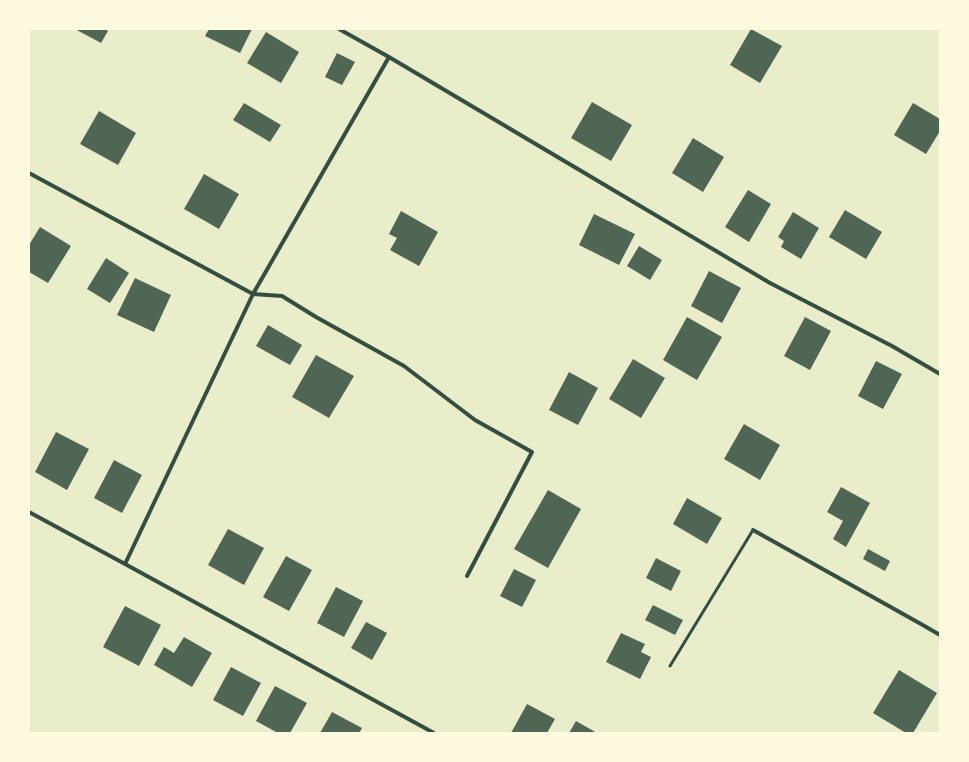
<!DOCTYPE html>
<style>
body{margin:0}
#map{position:relative;width:969px;height:762px;overflow:hidden;background:#e9edc9;font-family:"Noto Sans",sans-serif}
canvas{display:block}
.frame{position:absolute;inset:0;border:30px solid #fefae0;pointer-events:none}
</style>
<div id="map">
<canvas width="969" height="762"></canvas>
<div class="frame"></div>
</div>
<script>
const context = document.querySelector('canvas').getContext('2d');
context.lineJoin = 'round';
function fill(path, color) {
  context.fillStyle = color;
  context.fill(path, 'evenodd');
}
function shape(rows) {
  const path = new Path2D();
  for (const r of rows) {
    path.moveTo(r[0], r[1]);
    for (let i = 2; i < r.length; i += 2) path.lineTo(r[i], r[i + 1]);
  }
  return path;
}
function stroke(path, color, width, dash) {
  context.strokeStyle = color;
  context.lineWidth = width;
  context.lineCap = dash ? 'butt' : 'round';
  context.setLineDash(dash || []);
  context.stroke(path);
}
const building = shape([
 [75,29,105,29,108,31,101,43],
 [209,29,252,29,240,53,205,36],
 [751,29,782,46,760,83,730,65],
 [266,32,299,52,281,83,247,63],
 [337,53,355,62,342,85,325,77],
 [592,102,632,125,611,161,571,138],
 [244,103,281,125,270,142,233,120],
 [913,103,940,119,940,131,926,154,894,135],
 [99,111,136,133,118,165,80,144],
 [693,138,724,157,703,192,672,173],
 [204,174,239,194,219,229,184,209],
 [748,190,771,204,749,242,725,227],
 [845,210,882,232,866,259,829,237],
 [401,211,438,232,419,266,390,250,397,238,389,234],
 [793,212,819,228,801,259,781,247,784,241,778,237],
 [594,214,635,234,619,265,579,245],
 [40,227,71,246,48,283,29,272,29,245],
 [639,246,662,260,650,280,627,266],
 [106,258,129,273,110,303,87,289],
 [709,271,741,288,722,323,691,306],
 [135,278,171,295,154,332,117,315],
 [687,317,722,337,697,380,663,360],
 [805,317,831,331,810,370,784,356],
 [268,325,302,345,290,365,256,346],
 [316,355,354,376,329,418,292,397],
 [633,359,665,378,641,418,609,399],
 [876,361,902,374,883,409,858,396],
 [569,372,598,388,578,425,549,410],
 [744,424,780,445,760,480,724,459],
 [56,432,89,449,67,490,35,472],
 [114,460,142,475,122,513,94,498],
 [841,487,870,503,846,547,833,539,843,521,827,512],
 [548,490,581,509,548,568,514,549],
 [687,498,722,518,707,544,673,524],
 [228,529,264,548,244,585,208,565],
 [868,549,890,561,885,571,863,559],
 [286,556,312,570,289,611,263,597],
 [656,558,681,571,671,591,646,578],
 [514,569,536,580,522,607,500,596],
 [336,587,363,601,344,637,317,623],
 [653,605,683,620,675,635,645,620],
 [125,606,161,625,139,666,103,647],
 [366,622,387,633,372,660,351,648],
 [621,633,645,644,641,652,651,657,640,679,606,662],
 [184,637,212,653,192,687,154,665,164,647,174,653],
 [231,667,261,683,243,716,213,700],
 [899,670,937,693,913,733,906,733,873,713],
 [275,686,307,703,290,733,278,733,256,721],
 [527,704,555,719,547,733,511,733],
 [332,712,362,728,359,733,320,733],
 [576,721,597,733,569,733]
]);
const service = shape([
 [670,666,753,530]
]);
const minor = shape([
 [339,29,389,57,770,283,892,346,940,374],
 [29,173,253,294,282,296,316,317,404,366,475,420,532,452,467,576],
 [29,512,125,564,434,733],
 [753,530,921,624,940,635],
 [125,564,253,294,389,57]
]);
fill(building, '#4f6655');
stroke(service, '#344e41', 3);
stroke(minor, '#344e41', 4);
</script>
